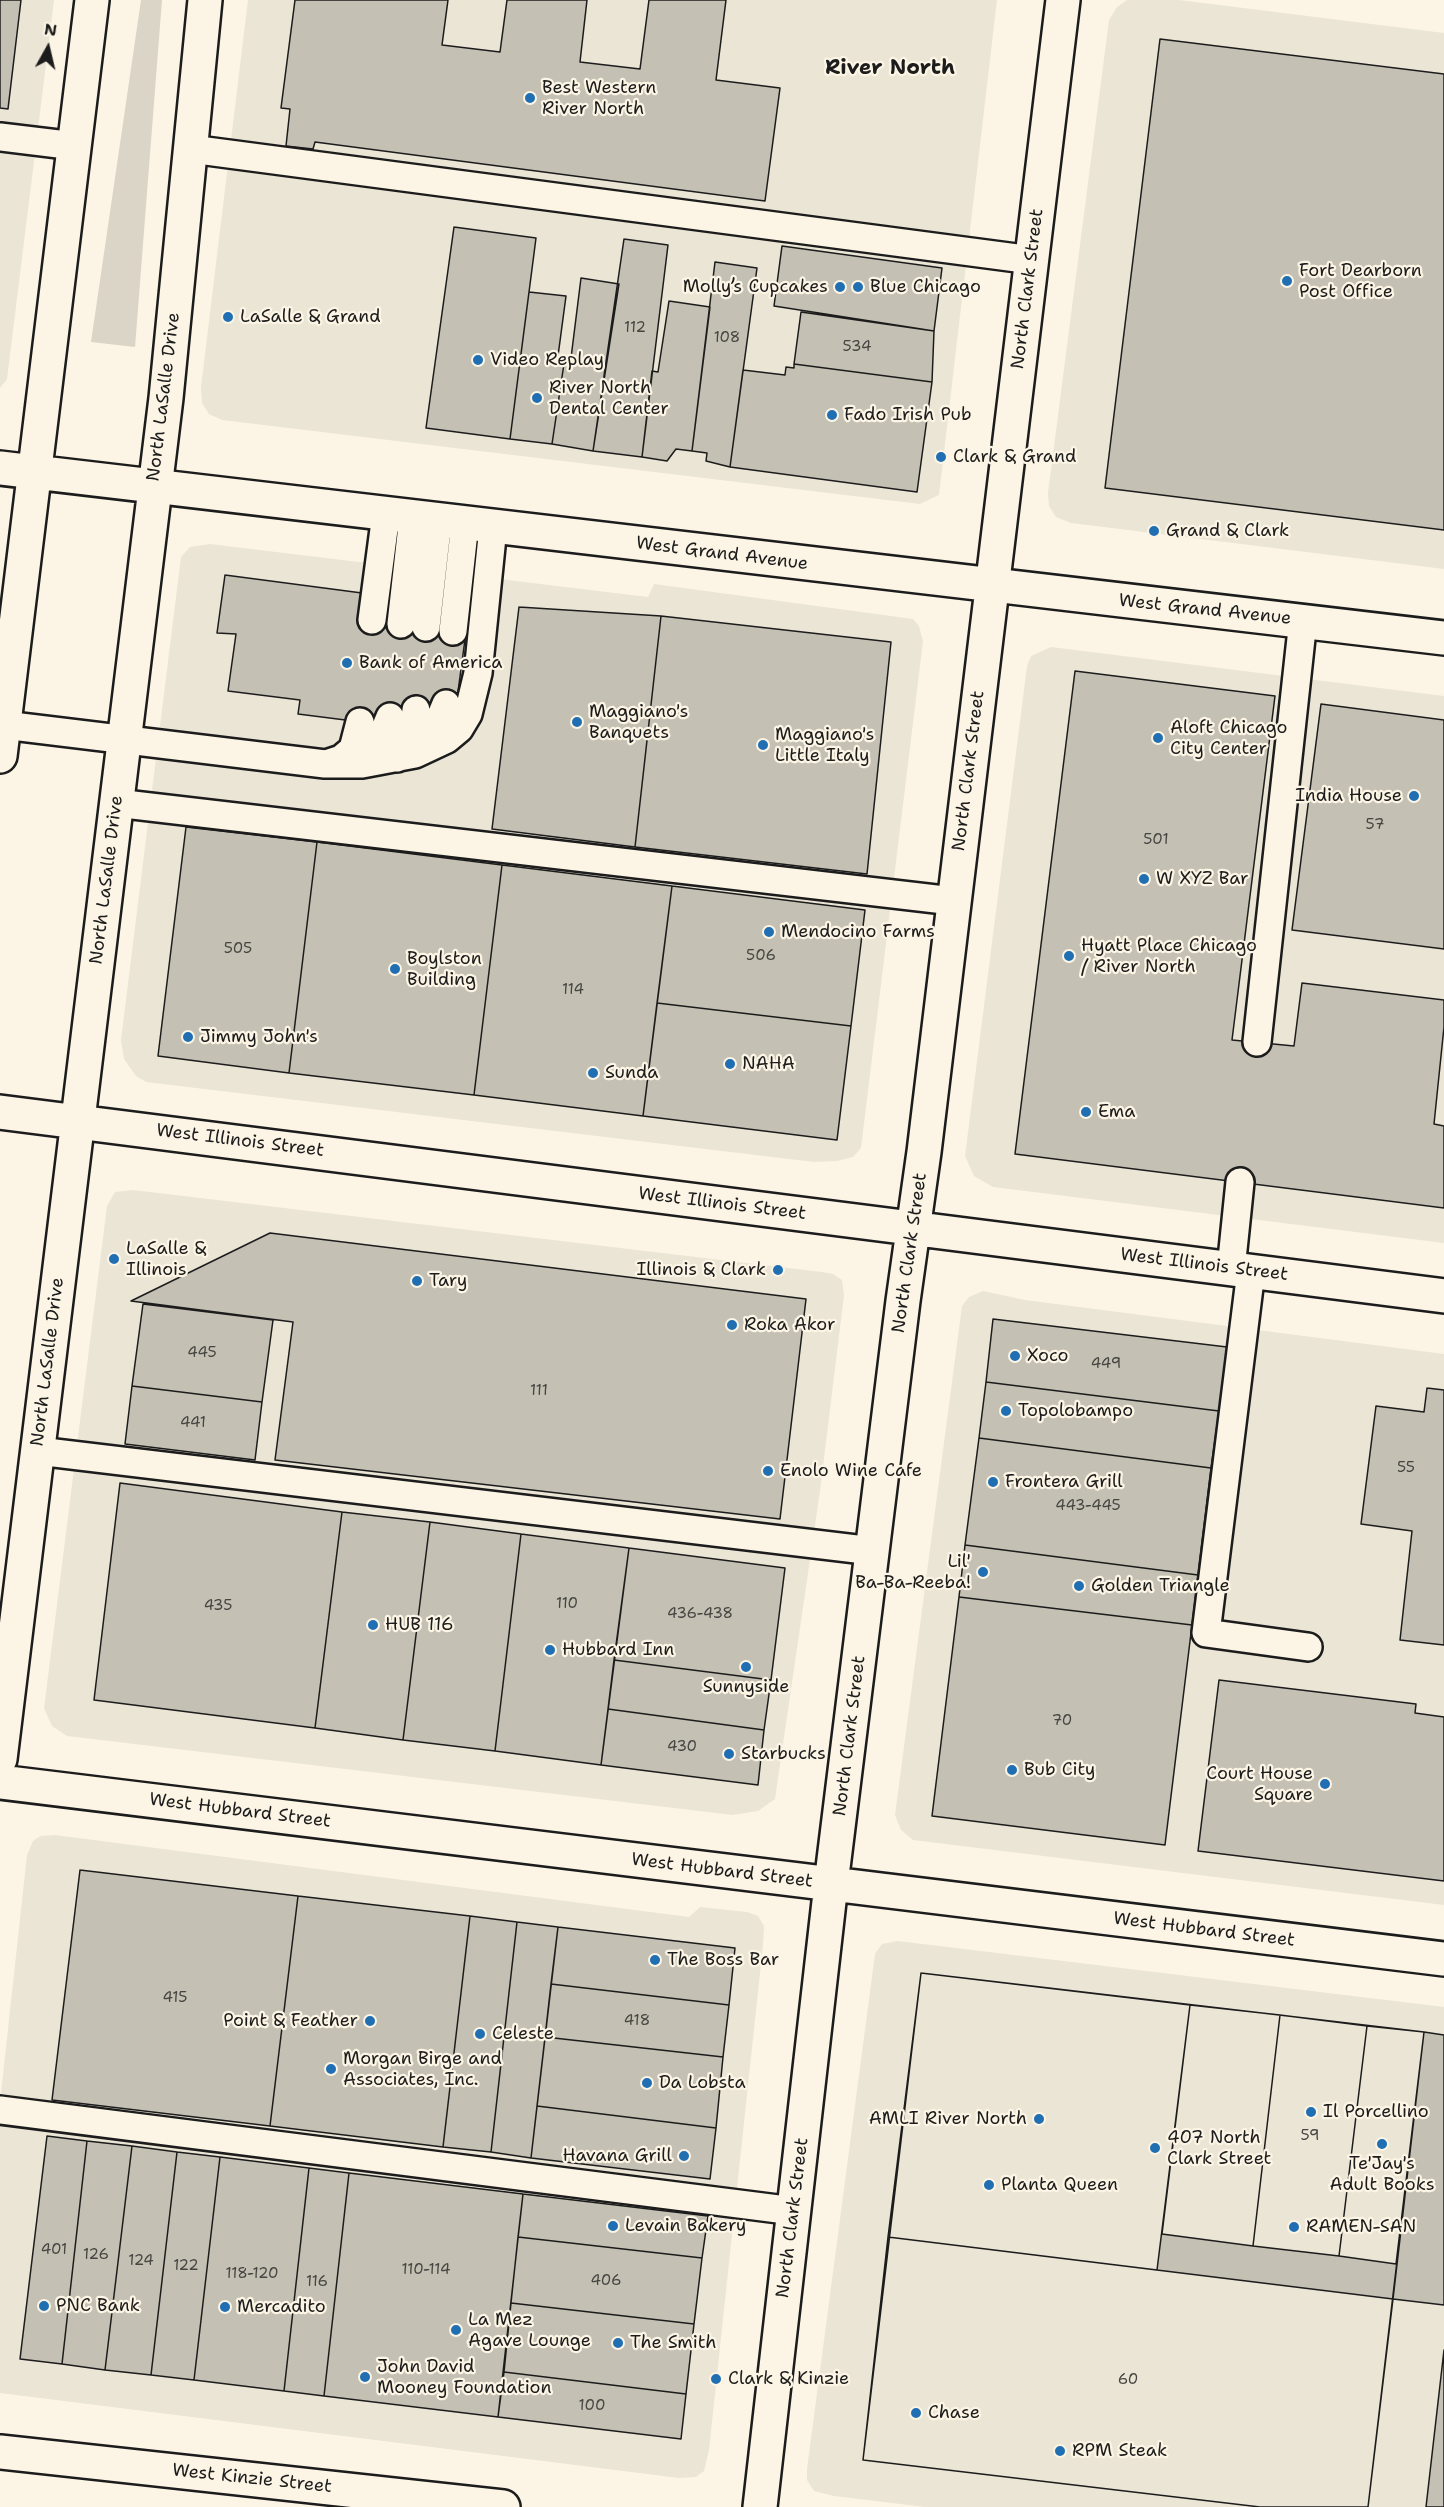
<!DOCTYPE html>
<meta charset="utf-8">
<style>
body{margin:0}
#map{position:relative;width:1444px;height:2507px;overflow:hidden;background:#fcf5e5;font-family:"Shantell Sans",sans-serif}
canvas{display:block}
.north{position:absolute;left:18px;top:18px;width:60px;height:60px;-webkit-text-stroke:4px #fcf5e5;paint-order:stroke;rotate:8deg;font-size:16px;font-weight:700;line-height:24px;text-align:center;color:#1c1c1c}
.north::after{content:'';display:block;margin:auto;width:21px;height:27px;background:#1c1c1c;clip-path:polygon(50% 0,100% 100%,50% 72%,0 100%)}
</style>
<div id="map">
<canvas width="1444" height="2507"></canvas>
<div class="north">N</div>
</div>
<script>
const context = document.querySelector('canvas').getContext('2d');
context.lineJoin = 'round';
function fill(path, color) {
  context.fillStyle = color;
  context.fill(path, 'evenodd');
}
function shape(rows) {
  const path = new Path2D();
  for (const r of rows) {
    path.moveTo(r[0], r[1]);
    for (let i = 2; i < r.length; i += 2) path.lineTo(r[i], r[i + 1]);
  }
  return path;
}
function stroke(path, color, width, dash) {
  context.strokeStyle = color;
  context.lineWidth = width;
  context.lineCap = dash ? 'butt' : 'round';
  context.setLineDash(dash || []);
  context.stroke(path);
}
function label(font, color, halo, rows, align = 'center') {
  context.font = font + ' "Shantell Sans",sans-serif';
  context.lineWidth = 4.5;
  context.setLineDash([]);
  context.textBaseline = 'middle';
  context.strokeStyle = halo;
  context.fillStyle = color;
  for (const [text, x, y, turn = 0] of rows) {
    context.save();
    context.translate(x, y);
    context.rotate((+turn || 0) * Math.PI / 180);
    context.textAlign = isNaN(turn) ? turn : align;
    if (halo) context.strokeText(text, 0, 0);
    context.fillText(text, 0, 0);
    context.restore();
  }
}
const built = shape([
 [0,0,54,0,7,379,0,388],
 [248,0,997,0,939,495,920,504,222,420,209,414,202,403,201,387],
 [1127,0,1179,0,1444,33,1444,569,1071,523,1056,517,1049,506,1048,493,1109,20,1117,7],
 [210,544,648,597,654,584,913,619,919,626,923,641,861,1148,853,1157,837,1161,814,1162,146,1082,136,1076,124,1059,121,1040,181,557,190,547],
 [1051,647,1444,696,1444,1243,993,1187,974,1176,965,1156,1027,666,1031,656],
 [133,1190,822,1272,833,1274,842,1280,844,1295,820,1491,775,1799,758,1811,733,1815,67,1736,52,1726,44,1708,107,1206,115,1192],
 [983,1291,1025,1300,1444,1354,1444,1905,913,1840,901,1830,895,1815,962,1306,969,1297],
 [55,1835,689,1917,700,1907,747,1912,758,1916,764,1926,763,1945,709,2450,704,2471,696,2477,679,2478,0,2393,0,2102,27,1855,33,1841,40,1836],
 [898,1941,1444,2007,1444,2507,925,2507,834,2496,814,2491,807,2480,807,2469,875,1954,882,1944]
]);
const green = shape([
 [141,0,162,0,135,347,91,342]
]);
const building = shape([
 [0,0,21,0,8,109,0,108,0,0],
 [295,0,448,0,442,45,500,52,507,0,587,0,580,62,640,69,649,0,726,0,716,80,780,88,765,201,315,142,313,149,286,146,290,109,281,108,295,0],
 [1160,39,1444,74,1444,530,1105,488,1160,39],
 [454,227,536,238,510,439,426,428,454,227],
 [624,239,668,245,642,457,593,451,624,239],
 [782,246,942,268,934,331,774,306,782,246],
 [715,262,757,268,730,467,706,461,707,453,692,451,715,262],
 [581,278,619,284,593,451,552,444,565,357,571,358,581,278],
 [529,292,566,296,558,356,565,357,552,444,510,439,529,292],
 [669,301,710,307,692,451,676,449,667,461,642,457,652,371,658,372,669,301],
 [801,312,934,331,932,382,794,364,801,312],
 [794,364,932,382,917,492,730,467,743,370,785,375,786,367,794,368,794,364],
 [225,575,362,593,358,619,466,632,457,699,369,723,298,714,300,700,228,691,236,634,217,633,225,575],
 [519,607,661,616,635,847,492,829,519,607],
 [661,616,891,642,867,874,635,847,661,616],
 [1075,671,1275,696,1232,1040,1294,1046,1302,983,1444,1000,1444,1027,1434,1124,1444,1126,1444,1208,1015,1154,1075,671],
 [1321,704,1444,720,1444,949,1292,930,1321,704],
 [186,827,317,842,289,1073,158,1056,186,827],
 [317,842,502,865,474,1095,289,1073,317,842],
 [502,865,672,886,643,1116,474,1095,502,865],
 [672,886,865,910,851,1026,657,1003,672,886],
 [657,1003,851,1026,837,1140,643,1116,657,1003],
 [270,1233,806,1299,780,1519,275,1460,293,1322,131,1301,270,1233],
 [143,1304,273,1320,262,1402,132,1386,143,1304],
 [993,1319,1227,1347,1219,1411,986,1382,993,1319],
 [986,1382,1219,1411,1211,1468,979,1438,986,1382],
 [132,1386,262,1402,255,1460,125,1444,132,1386],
 [1427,1388,1444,1390,1444,1645,1400,1640,1412,1531,1361,1524,1376,1406,1424,1412,1427,1388],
 [979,1438,1211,1468,1198,1575,965,1545,979,1438],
 [120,1483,342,1512,315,1728,94,1700,120,1483],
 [342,1512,430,1522,403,1740,315,1728,342,1512],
 [430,1522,521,1534,495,1751,403,1740,430,1522],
 [521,1534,629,1548,601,1765,495,1751,521,1534],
 [965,1545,1198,1575,1192,1625,959,1597,965,1545],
 [629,1548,785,1568,771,1680,614,1660,629,1548],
 [959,1597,1192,1625,1165,1845,932,1816,959,1597],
 [614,1660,771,1680,764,1730,608,1709,614,1660],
 [1219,1680,1416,1704,1415,1713,1444,1717,1444,1881,1198,1851,1219,1680],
 [608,1709,764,1730,758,1785,601,1765,608,1709],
 [80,1870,298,1896,270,2126,52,2100,80,1870],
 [298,1896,470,1916,443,2147,270,2126,298,1896],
 [470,1916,517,1922,491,2152,443,2147,470,1916],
 [517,1922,558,1927,531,2158,491,2152,517,1922],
 [558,1927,735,1948,729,2005,551,1984,558,1927],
 [921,1973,1190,2005,1157,2270,888,2237,921,1973],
 [921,1973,1424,2032,1368,2507,1260,2507,863,2460,921,1973],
 [551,1984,729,2005,723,2057,545,2037,551,1984],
 [1190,2005,1280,2015,1253,2246,1162,2234,1190,2005],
 [1280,2015,1367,2026,1339,2256,1253,2246,1280,2015],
 [1367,2026,1424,2032,1396,2264,1339,2256,1367,2026],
 [1424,2032,1444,2035,1444,2305,1393,2299,1424,2032],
 [545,2037,723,2057,716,2128,537,2106,545,2037],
 [537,2106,716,2128,710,2179,531,2158,537,2106],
 [47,2136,87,2141,62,2364,20,2359,47,2136],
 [87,2141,132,2146,105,2370,62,2364,87,2141],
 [132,2146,177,2152,151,2375,105,2370,132,2146],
 [177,2152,220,2157,194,2380,151,2375,177,2152],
 [220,2157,309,2168,284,2391,194,2380,220,2157],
 [309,2168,349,2173,324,2396,284,2391,309,2168],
 [349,2173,523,2194,498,2417,324,2396,349,2173],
 [523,2194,708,2216,702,2258,518,2237,523,2194],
 [518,2237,702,2258,694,2324,511,2303,518,2237],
 [888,2237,1393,2299,1368,2507,1260,2507,863,2460,888,2237],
 [511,2303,694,2324,686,2394,504,2372,511,2303],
 [1444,2350,1444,2507,1426,2507,1444,2350],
 [504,2372,686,2394,681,2439,498,2417,504,2372]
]);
const lane = shape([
 [0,137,75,146],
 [191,149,1032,260],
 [372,620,386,514],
 [401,624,413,517],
 [426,627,438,520],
 [453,631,465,523],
 [4,725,325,764,362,764,415,754,447,739,459,729,468,714,478,673,493,527],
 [428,747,446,704],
 [397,758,407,745,414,728,416,710],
 [326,764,341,759,353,749,360,722],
 [362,764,375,753,390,717],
 [116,803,953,901],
 [1257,1042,1303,620],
 [1231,1269,1240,1182],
 [1251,1271,1206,1633,1308,1647],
 [38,1451,873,1551],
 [0,2110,794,2211]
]);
const secondary = shape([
 [0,468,1444,638],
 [0,756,92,0],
 [0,1112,1444,1296],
 [0,1759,166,398,205,0],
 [0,1782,1444,1959],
 [0,2452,503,2507],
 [760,2507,831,1884,903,1301,924,1152,1063,0]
]);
const markers = [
 [530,98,6,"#1f6fb2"],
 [1287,281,6,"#1f6fb2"],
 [840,287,6,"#1f6fb2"],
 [858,287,6,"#1f6fb2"],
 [228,317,6,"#1f6fb2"],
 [478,360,6,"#1f6fb2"],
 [537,398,6,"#1f6fb2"],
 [832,415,6,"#1f6fb2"],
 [941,457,6,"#1f6fb2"],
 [1154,531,6,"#1f6fb2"],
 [347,663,6,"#1f6fb2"],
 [577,722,6,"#1f6fb2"],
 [1158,738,6,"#1f6fb2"],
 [763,745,6,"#1f6fb2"],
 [1414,796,6,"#1f6fb2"],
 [1144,879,6,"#1f6fb2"],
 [769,932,6,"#1f6fb2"],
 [1069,956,6,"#1f6fb2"],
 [395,969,6,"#1f6fb2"],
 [188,1037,6,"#1f6fb2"],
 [730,1064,6,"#1f6fb2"],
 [593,1073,6,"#1f6fb2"],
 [1086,1112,6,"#1f6fb2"],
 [114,1259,6,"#1f6fb2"],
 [778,1270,6,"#1f6fb2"],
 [417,1281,6,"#1f6fb2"],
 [732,1325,6,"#1f6fb2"],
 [1015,1356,6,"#1f6fb2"],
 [1006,1411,6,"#1f6fb2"],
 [768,1471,6,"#1f6fb2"],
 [993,1482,6,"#1f6fb2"],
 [983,1572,6,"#1f6fb2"],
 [1079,1586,6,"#1f6fb2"],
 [373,1625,6,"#1f6fb2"],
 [550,1650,6,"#1f6fb2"],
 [746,1667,6,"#1f6fb2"],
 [729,1754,6,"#1f6fb2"],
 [1012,1770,6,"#1f6fb2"],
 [1325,1784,6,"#1f6fb2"],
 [655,1960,6,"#1f6fb2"],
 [370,2021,6,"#1f6fb2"],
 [480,2034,6,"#1f6fb2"],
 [331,2069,6,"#1f6fb2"],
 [647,2083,6,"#1f6fb2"],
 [1311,2112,6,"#1f6fb2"],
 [1039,2119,6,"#1f6fb2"],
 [1382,2144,6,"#1f6fb2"],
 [1155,2148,6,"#1f6fb2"],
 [684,2156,6,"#1f6fb2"],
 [989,2185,6,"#1f6fb2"],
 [613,2226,6,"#1f6fb2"],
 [1294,2227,6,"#1f6fb2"],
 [44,2306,6,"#1f6fb2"],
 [225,2307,6,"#1f6fb2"],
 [456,2330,6,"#1f6fb2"],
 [618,2343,6,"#1f6fb2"],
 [365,2377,6,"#1f6fb2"],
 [716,2379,6,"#1f6fb2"],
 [916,2413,6,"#1f6fb2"],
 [1060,2451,6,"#1f6fb2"]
];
const numberNames = [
 ["112",635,328],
 ["108",727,338],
 ["534",857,347],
 ["57",1375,825],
 ["501",1156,840],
 ["505",238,949],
 ["506",761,956],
 ["114",573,990],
 ["445",202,1353],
 ["449",1106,1364],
 ["111",539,1391],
 ["441",193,1423],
 ["55",1406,1468],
 ["443-445",1088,1506],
 ["110",567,1604],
 ["435",218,1606],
 ["436-438",700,1614],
 ["70",1062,1721],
 ["430",682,1747],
 ["415",175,1998],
 ["418",637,2021],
 ["59",1310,2136],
 ["401",54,2250],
 ["126",96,2255],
 ["124",141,2261],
 ["122",186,2266],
 ["110-114",426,2270],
 ["118-120",252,2274],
 ["406",606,2281],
 ["116",317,2282],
 ["60",1128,2380],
 ["100",592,2406]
];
const poiNames = [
 ["Best Western",542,88],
 ["River North",542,109],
 ["Fort Dearborn",1299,271],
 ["Post Office",1299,292],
 ["Molly’s Cupcakes",828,287,"right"],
 ["Blue Chicago",870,287],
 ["LaSalle & Grand",240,317],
 ["Video Replay",490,360],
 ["River North",549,388],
 ["Dental Center",549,409],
 ["Fado Irish Pub",844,415],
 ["Clark & Grand",953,457],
 ["Grand & Clark",1166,531],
 ["Bank of America",359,663],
 ["Maggiano's",589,712],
 ["Banquets",589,733],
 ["Aloft Chicago",1170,728],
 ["City Center",1170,749],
 ["Maggiano's",775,735],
 ["Little Italy",775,756],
 ["India House",1402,796,"right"],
 ["W XYZ Bar",1156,879],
 ["Mendocino Farms",781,932],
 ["Hyatt Place Chicago",1081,946],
 ["/ River North",1081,967],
 ["Boylston",407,959],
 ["Building",407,980],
 ["Jimmy John's",200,1037],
 ["NAHA",742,1064],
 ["Sunda",605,1073],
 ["Ema",1098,1112],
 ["LaSalle &",126,1249],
 ["Illinois",126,1270],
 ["Illinois & Clark",766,1270,"right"],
 ["Tary",429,1281],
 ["Roka Akor",744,1325],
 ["Xoco",1027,1356],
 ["Topolobampo",1018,1411],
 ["Enolo Wine Cafe",780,1471],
 ["Frontera Grill",1005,1482],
 ["Lil'",971,1562,"right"],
 ["Ba-Ba-Reeba!",971,1583,"right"],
 ["Golden Triangle",1091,1586],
 ["HUB 116",385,1625],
 ["Hubbard Inn",562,1650],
 ["Sunnyside",746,1687,"center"],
 ["Starbucks",741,1754],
 ["Bub City",1024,1770],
 ["Court House",1313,1774,"right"],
 ["Square",1313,1795,"right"],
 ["The Boss Bar",667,1960],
 ["Point & Feather",358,2021,"right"],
 ["Celeste",492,2034],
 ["Morgan Birge and",343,2059],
 ["Associates, Inc.",343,2080],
 ["Da Lobsta",659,2083],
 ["Il Porcellino",1323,2112],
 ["AMLI River North",1027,2119,"right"],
 ["407 North",1167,2138],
 ["Clark Street",1167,2159],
 ["Havana Grill",672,2156,"right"],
 ["Te'Jay's",1382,2164,"center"],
 ["Adult Books",1382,2185,"center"],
 ["Planta Queen",1001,2185],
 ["Levain Bakery",625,2226],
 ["RAMEN-SAN",1306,2227],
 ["PNC Bank",56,2306],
 ["Mercadito",237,2307],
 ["La Mez",468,2320],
 ["Agave Lounge",468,2341],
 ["The Smith",630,2343],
 ["John David",377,2367],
 ["Mooney Foundation",377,2388],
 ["Clark & Kinzie",728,2379],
 ["Chase",928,2413],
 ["RPM Steak",1072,2451]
];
const streetNames = [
 ["North Clark Street",1028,289,-83],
 ["North LaSalle Drive",164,397,-83],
 ["West Grand Avenue",722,554,7],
 ["West Grand Avenue",1205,610,6],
 ["North Clark Street",969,771,-83],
 ["North LaSalle Drive",107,880,-83],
 ["West Illinois Street",240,1141,7],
 ["West Illinois Street",722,1204,7],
 ["North Clark Street",910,1253,-82],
 ["West Illinois Street",1204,1265,7],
 ["North LaSalle Drive",48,1362,-83],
 ["North Clark Street",850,1736,-83],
 ["West Hubbard Street",240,1811,7],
 ["West Hubbard Street",722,1871,7],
 ["West Hubbard Street",1204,1930,7],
 ["North Clark Street",793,2218,-83],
 ["West Kinzie Street",252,2479,6]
];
const quarterNames = [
 ["River North",890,69]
];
fill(built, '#ebe5d6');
fill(green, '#dbd5c8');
fill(building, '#c4c0b3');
stroke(building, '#1c1c1c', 1.5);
stroke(lane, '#1c1c1c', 32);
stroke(secondary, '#1c1c1c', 38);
stroke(lane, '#fcf5e5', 27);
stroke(secondary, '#fcf5e5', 33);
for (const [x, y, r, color] of markers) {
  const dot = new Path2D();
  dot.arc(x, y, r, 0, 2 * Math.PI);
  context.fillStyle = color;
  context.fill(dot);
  stroke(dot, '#fcf5e5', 2);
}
label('15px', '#464542', null, numberNames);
label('18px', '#1c1c1c', '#fcf5e5', poiNames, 'left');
label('18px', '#1c1c1c', '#fcf5e5', streetNames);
label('bold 21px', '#1c1c1c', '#fcf5e5', quarterNames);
</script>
